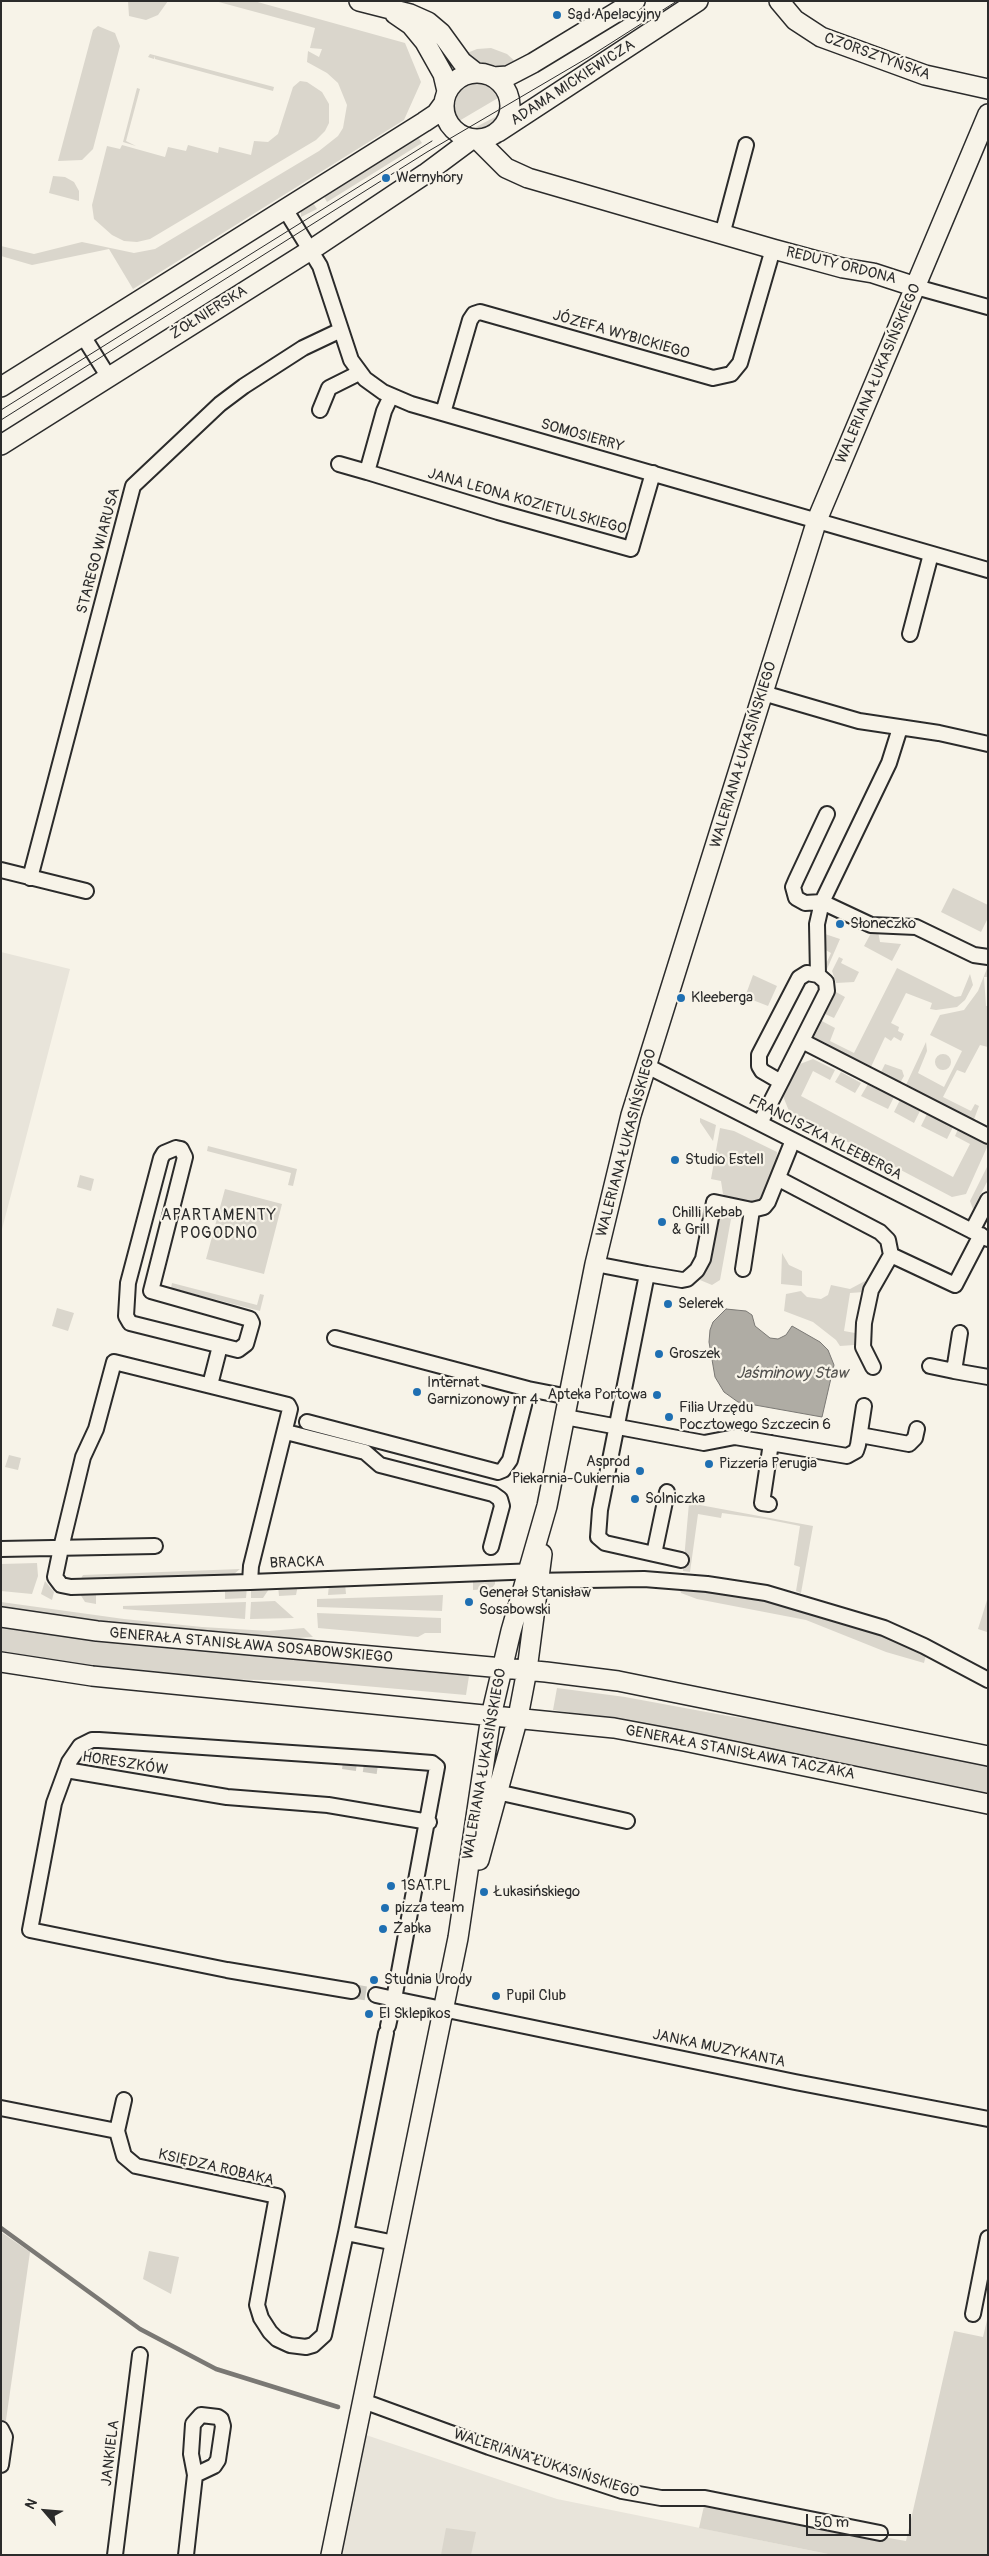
<!DOCTYPE html>
<meta charset="utf-8">
<style>
body{margin:0}
#map{position:relative;width:989px;height:2556px;overflow:hidden;background:#f7f3e8;font-family:Pangolin,sans-serif}
canvas{display:block}
.frame{position:absolute;inset:0;border:2px solid #2b2b2b;pointer-events:none}
.north{position:absolute;left:20px;top:2486px;width:50px;height:50px;-webkit-text-stroke:4px #f7f3e8;paint-order:stroke;rotate:297deg;font-size:14px;font-weight:700;line-height:20px;text-align:center;color:#2b2b2b}
.north::after{content:'';display:block;margin:auto;width:18px;height:22px;background:#2b2b2b;clip-path:polygon(50% 0,100% 100%,50% 72%,0 100%)}
.scale{position:absolute;left:806px;top:2514px;width:105px;height:22px;box-sizing:border-box;border:2px solid #2b2b2b;border-top:0;padding-left:6px;font-size:15px;line-height:18px;white-space:nowrap;color:#2b2b2b;-webkit-text-stroke:4px #f7f3e8;paint-order:stroke}
</style>
<div id="map">
<canvas width="989" height="2556"></canvas>
<div class="frame"></div>
<div class="north">N</div>
<div class="scale">50 m</div>
</div>
<script>
const context = document.querySelector('canvas').getContext('2d');
context.lineJoin = 'round';
function fill(path, color) {
  context.fillStyle = color;
  context.fill(path, 'evenodd');
}
function shape(rows) {
  const path = new Path2D();
  for (const r of rows) {
    if (r.length === 3) {
      path.moveTo(r[0] + r[2], r[1]);
      path.arc(r[0], r[1], r[2], 0, 2 * Math.PI);
      continue;
    }
    path.moveTo(r[0], r[1]);
    for (let i = 2; i < r.length; i += 2) path.lineTo(r[i], r[i + 1]);
  }
  return path;
}
function stroke(path, color, width, dash) {
  context.strokeStyle = color;
  context.lineWidth = width;
  context.lineCap = dash ? 'butt' : 'round';
  context.setLineDash(dash || []);
  context.stroke(path);
}
function label(font, color, halo, rows, align = 'center') {
  context.font = font + ' Pangolin,sans-serif';
  context.lineWidth = 4.5;
  context.setLineDash([]);
  context.textBaseline = 'middle';
  context.strokeStyle = halo;
  context.fillStyle = color;
  for (const [text, x, y, turn = 0] of rows) {
    context.save();
    context.translate(x, y);
    context.rotate((+turn || 0) * Math.PI / 180);
    context.textAlign = isNaN(turn) ? turn : align;
    if (halo) context.strokeText(text, 0, 0);
    context.fillText(text, 0, 0);
    context.restore();
  }
}
const built = shape([
 [1,952,70,969,1,1233],
 [366,2435,557,2499,833,2555,341,2555]
]);
const green = shape([
 [128,1,168,1,158,15,146,20,129,16],
 [215,1,254,1,405,43,421,82,404,120,133,289,109,249,32,265,1,256,1,246,34,254,82,242,134,253,155,249,319,151,338,136,343,128,347,105,338,83,327,73,307,62,308,51,319,57,322,49,310,48,315,28],
 [98,26,115,33,120,46,93,149,82,160,58,161,93,30],
 [491,48,507,54,518,64,502,68,475,62,462,55,477,49],
 [150,54,274,87,273,91,155,59,155,56,154,59,148,57],
 [300,81,307,82,322,92,329,104,329,123,325,131,316,140,150,239,137,242,124,241,112,235,94,219,92,205,107,146,120,149,122,145,165,157,168,147,186,151,188,145,218,153,219,147,251,155,254,141,268,142,278,134,293,87],
 [479,83,490,87,498,98,459,121,454,108,457,94,468,85],
 [137,88,140,89,126,141,136,146,123,142],
 [497,116,490,125,476,129,476,127],
 [416,134,422,143,327,202,322,193],
 [53,176,65,177,74,182,79,191,79,201,49,193],
 [311,200,317,209,301,217,301,209],
 [953,888,988,905,988,918,981,932,941,912],
 [868,930,878,931,880,942,901,944,892,961,864,946,870,935],
 [825,934,840,939,827,969,826,964,831,953,820,947],
 [839,957,843,959,841,963,859,972,854,982,836,983,832,971],
 [988,966,988,977,984,977,986,1006,988,1006,988,1047,980,1045,965,1073,957,1070,943,1097,971,1111,975,1104,979,1106,973,1122,905,1087,926,1042,927,1051,918,1073,944,1087,962,1051,930,1035,940,1015,964,1010,978,991],
 [897,968,955,997,961,996,970,974,973,985,965,1000,957,1007,936,1010,930,1009,932,1003,906,993,891,1023,899,1027,898,1031,904,1034,901,1041,894,1037,891,1041,885,1037,870,1069,811,1038,820,1020,835,1028,830,1041,854,1053],
 [753,975,777,986,768,1006,745,997],
 [836,992,845,997,834,1018,825,1014],
 [943,1062,8],
 [813,1059,835,1070,830,1080,813,1071,801,1096,953,1177,970,1144,955,1136,958,1129,988,1145,966,1194,952,1197,789,1111,783,1096,800,1064],
 [885,1064,902,1070,904,1076,900,1083,880,1074],
 [841,1072,861,1083,855,1093,835,1082],
 [868,1084,894,1097,888,1109,861,1096],
 [900,1100,920,1111,914,1123,894,1112],
 [927,1114,953,1127,947,1139,921,1126],
 [700,1118,716,1125,713,1141,700,1122],
 [720,1128,734,1131,777,1152,776,1165,763,1196,758,1200,747,1203,732,1201,723,1194,721,1181,711,1179],
 [208,1146,297,1169,293,1186,288,1185,291,1173,207,1151],
 [988,1165,988,1180,973,1209,970,1201],
 [80,1175,94,1179,91,1191,77,1187],
 [225,1189,282,1204,264,1274,206,1259],
 [722,1207,741,1213,738,1219,731,1219,720,1280,712,1285,700,1280,715,1221],
 [782,1253,789,1265,802,1271,802,1286,781,1284],
 [865,1281,864,1292,850,1293,844,1331,855,1333,854,1345,840,1346,836,1340,813,1322,784,1311,786,1294,801,1291,807,1297,821,1299,828,1295,831,1285,850,1289],
 [172,1283,257,1305,260,1294,264,1295,260,1311,171,1288],
 [57,1308,74,1313,68,1331,52,1326],
 [9,1455,21,1458,18,1470,5,1467],
 [689,1503,813,1526,801,1593,796,1591,800,1567,794,1565,800,1526,765,1519,722,1513,721,1518,698,1514,690,1572,683,1571],
 [37,1563,38,1576,32,1594,1,1591,1,1564],
 [240,1569,234,1574,80,1580,83,1575],
 [473,1579,495,1579,495,1584,491,1589,473,1590],
 [45,1581,54,1592,52,1600,41,1594],
 [345,1583,346,1594,328,1595,329,1584],
 [298,1585,296,1595,279,1596,278,1586],
 [247,1587,246,1598,225,1599,225,1588],
 [251,1587,269,1587,269,1589,263,1598,251,1598],
 [679,1587,746,1596,806,1610,888,1635,926,1655,924,1663,886,1652,806,1620,697,1599,681,1593],
 [96,1593,96,1604,85,1602,80,1594],
 [443,1595,442,1611,317,1607,317,1599],
 [988,1597,988,1630,987,1632,978,1629],
 [275,1601,294,1618,250,1619,251,1602],
 [1,1602,124,1619,202,1627,269,1631,304,1628,313,1637,279,1639,107,1623,1,1608],
 [246,1602,245,1619,123,1609,123,1606],
 [317,1613,441,1618,441,1633,425,1633,418,1637,318,1628],
 [1,1626,251,1654,469,1676,466,1695,308,1681,213,1679,95,1667,1,1653],
 [557,1688,625,1697,728,1716,806,1727,988,1765,988,1795,659,1727,553,1710],
 [1,2232,30,2252,5,2427,1,2426],
 [149,2251,179,2257,171,2294,143,2279],
 [988,2316,988,2555,833,2555,699,2528,704,2506,906,2541,954,2331,983,2337],
 [446,2528,476,2532,471,2555,441,2555]
]);
const water = shape([
 [726,1309,746,1311,752,1315,755,1326,770,1338,778,1339,786,1335,792,1326,820,1342,828,1350,834,1365,822,1417,738,1402,724,1392,715,1377,709,1342,710,1330,713,1322,726,1309]
]);
const stream = shape([
 [1,2228,140,2329,216,2369,338,2407]
]);
const streetTunnel = shape([
 [343,1762,378,1767],
 [352,1991,376,1995]
]);
const street = shape([
 [285,209,320,266,351,360,365,379,383,392,411,404,988,570],
 [722,235,746,145],
 [916,287,988,307],
 [83,336,108,376],
 [391,396,384,411,367,472,498,512,631,549,653,473],
 [320,410,329,388,359,373],
 [443,413,470,320,474,314,480,312,713,378,731,374,740,363,773,249],
 [339,464,367,472],
 [910,634,931,554],
 [763,693,859,721,939,733,988,744],
 [827,814,796,880,793,887,796,898,805,903,822,902,871,925,916,927,974,955,988,957],
 [1,870,86,891],
 [30,878,133,486,220,404,244,386,303,348,341,330],
 [802,1041,988,1136],
 [647,1066,988,1239],
 [781,1082,827,991,826,982,818,975,817,924,822,902,889,763,900,728],
 [760,1123,781,1082,762,1071,759,1066,759,1055,799,978,807,973,818,975],
 [176,1148,181,1149,185,1157,151,1291,250,1319,252,1323,246,1344,238,1350,130,1323,126,1316,128,1283,161,1158,164,1153,176,1148],
 [779,1179,880,1232,888,1240,891,1255,955,1285,981,1235],
 [972,1231,988,1200],
 [595,1264,647,1274,600,1510,598,1537,605,1543,654,1554,667,1492],
 [743,1269,752,1210,764,1207,768,1202,793,1140],
 [647,1274,682,1280,687,1279,697,1270,703,1259,714,1202,752,1210],
 [960,1333,954,1371,988,1377],
 [335,1338,528,1389],
 [930,1366,954,1371],
 [873,1367,863,1347,864,1323,871,1290,891,1255],
 [210,1385,220,1346],
 [565,1417,704,1443,735,1437,847,1456,856,1451,858,1445,864,1406],
 [307,1422,498,1472,503,1470,510,1460,528,1389,569,1397],
 [286,1432,365,1452,380,1465,493,1494,500,1499,502,1506,491,1547],
 [860,1435,909,1444,915,1438,917,1429],
 [769,1504,762,1503,771,1443],
 [1,1549,155,1546],
 [654,1554,681,1560],
 [531,1581,644,1579,707,1584,766,1593,884,1628,924,1646,988,1680],
 [250,1582,251,1566,290,1409,288,1405,114,1362,96,1429,83,1457,61,1548,55,1577,61,1585,71,1587,250,1582,537,1571],
 [66,1770,227,1797,328,1805,429,1822],
 [497,1792,627,1821],
 [352,1991,227,1970,30,1930,54,1803,69,1762,80,1746,92,1740,99,1740,381,1759,432,1763,437,1767,394,1999,376,1995],
 [388,2026,394,1999,795,2082,988,2119],
 [1,2108,117,2131,124,2156,136,2166,277,2196,257,2305,261,2318,270,2332,277,2339,290,2345,306,2347,313,2345,324,2335,346,2233,395,2243],
 [117,2131,124,2100],
 [346,2233,386,2033],
 [973,2314,988,2238],
 [363,2401,489,2447,622,2491,661,2498,705,2498,880,2533],
 [1,2429,5,2437,1,2465],
 [115,2555,140,2355],
 [186,2555,195,2475,191,2454,193,2424,201,2415,218,2417,221,2419,223,2426,218,2460,214,2466,195,2475]
]);
const secondary = shape([
 [359,1,410,14,428,22,441,33,462,62,476,73],
 [779,1,795,20,821,37,925,75,988,89],
 [395,14,411,25,425,42,443,74,447,91],
 [477,106,33],
 [493,77,508,76,533,63,635,1],
 [498,132,698,1],
 [478,140,506,168,528,178,773,249,843,268,873,273,916,287],
 [1,387,424,122,436,114,444,103],
 [1,445,317,246,425,174,472,139],
 [1,1617,97,1631,546,1672,618,1681,988,1756],
 [1,1662,92,1676,614,1728,684,1741,988,1804],
 [479,1860,518,1717,527,1670,542,1554],
 [331,2555,458,1938,491,1716,511,1631,547,1506,595,1264,631,1115,817,520,988,114]
]);
const tram = shape([
 [1,410,432,141],
 [1,420,427,152,589,57,677,1]
]);
const markers = [
 [557,15,5,"#1f6fb2"],
 [386,178,5,"#1f6fb2"],
 [840,924,5,"#1f6fb2"],
 [681,998,5,"#1f6fb2"],
 [675,1160,5,"#1f6fb2"],
 [662,1222,5,"#1f6fb2"],
 [668,1304,5,"#1f6fb2"],
 [659,1354,5,"#1f6fb2"],
 [417,1392,5,"#1f6fb2"],
 [657,1395,5,"#1f6fb2"],
 [669,1417,5,"#1f6fb2"],
 [709,1464,5,"#1f6fb2"],
 [640,1471,5,"#1f6fb2"],
 [635,1499,5,"#1f6fb2"],
 [469,1602,5,"#1f6fb2"],
 [391,1886,5,"#1f6fb2"],
 [484,1892,5,"#1f6fb2"],
 [385,1908,5,"#1f6fb2"],
 [383,1929,5,"#1f6fb2"],
 [374,1980,5,"#1f6fb2"],
 [496,1996,5,"#1f6fb2"],
 [369,2014,5,"#1f6fb2"]
];
const poiNames = [
 ["Sąd Apelacyjny",567,15],
 ["Wernyhory",396,178],
 ["Słoneczko",850,924],
 ["Kleeberga",691,998],
 ["Studio Estell",685,1160],
 ["Chilli Kebab",672,1213],
 ["& Grill",672,1230],
 ["Selerek",678,1304],
 ["Groszek",669,1354],
 ["Internat",427,1383],
 ["Garnizonowy nr 4",427,1400],
 ["Apteka Portowa",647,1395,"right"],
 ["Filia Urzędu",679,1408],
 ["Pocztowego Szczecin 6",679,1425],
 ["Asprod",630,1462,"right"],
 ["Piekarnia-Cukiernia",630,1479,"right"],
 ["Pizzeria Perugia",719,1464],
 ["Solniczka",645,1499],
 ["Generał Stanisław",479,1593],
 ["Sosabowski",479,1610],
 ["1SAT.PL",401,1886],
 ["Łukasińskiego",494,1892],
 ["pizza team",395,1908],
 ["Żabka",393,1929],
 ["Studnia Urody",384,1980],
 ["Pupil Club",506,1996],
 ["El Sklepikos",379,2014]
];
const streetNames = [
 ["CZORSZTYŃSKA",877,57,20],
 ["ADAMA MICKIEWICZA",573,83,-33],
 ["REDUTY ORDONA",841,266,14],
 ["ŻOŁNIERSKA",209,313,-32],
 ["JÓZEFA WYBICKIEGO",621,335,16],
 ["WALERIANA ŁUKASIŃSKIEGO",879,374,-67],
 ["SOMOSIERRY",582,436,16],
 ["JANA LEONA KOZIETULSKIEGO",527,502,16],
 ["STAREGO WIARUSA",99,551,-75],
 ["WALERIANA ŁUKASIŃSKIEGO",744,755,-73],
 ["FRANCISZKA KLEEBERGA",825,1138,27],
 ["WALERIANA ŁUKASIŃSKIEGO",627,1143,-75],
 ["BRACKA",297,1563,-2],
 ["GENERAŁA STANISŁAWA SOSABOWSKIEGO",251,1646,5],
 ["GENERAŁA STANISŁAWA TACZAKA",740,1753,11],
 ["HORESZKÓW",125,1764,9],
 ["WALERIANA ŁUKASIŃSKIEGO",485,1764,-80],
 ["JANKA MUZYKANTA",719,2049,12],
 ["KSIĘDZA ROBAKA",216,2168,13],
 ["JANKIELA",111,2453,-83],
 ["WALERIANA ŁUKASIŃSKIEGO",546,2464,18]
];
const neighbourhoodNames = [
 ["APARTAMENTY",219,1216],
 ["POGODNO",219,1234]
];
const waterNames = [
 ["Jaśminowy Staw",792,1374]
];
fill(built, '#e8e4da');
fill(green, '#dad6cc');
fill(water, '#afaca4');
stroke(water, '#7a7874', 1);
stroke(stream, '#7a7874', 4.5);
stroke(streetTunnel, '#cecbc2', 14, [14, 7]);
stroke(street, '#2b2b2b', 18);
stroke(secondary, '#2b2b2b', 22);
stroke(street, '#f7f3e8', 14);
stroke(secondary, '#f7f3e8', 19);
stroke(tram, '#2b2b2b', 1);
for (const [x, y, r, color] of markers) {
  const dot = new Path2D();
  dot.arc(x, y, r, 0, 2 * Math.PI);
  context.fillStyle = color;
  context.fill(dot);
  stroke(dot, '#f7f3e8', 2);
}
label('15px', '#2b2b2b', '#f7f3e8', poiNames, 'left');
label('15px', '#2b2b2b', '#f7f3e8', streetNames);
context.letterSpacing = '1px';
label('16px', '#2b2b2b', '#f7f3e8', neighbourhoodNames);
context.letterSpacing = '0px';
label('italic 16px', '#53524f', '#f7f3e8', waterNames);
</script>
